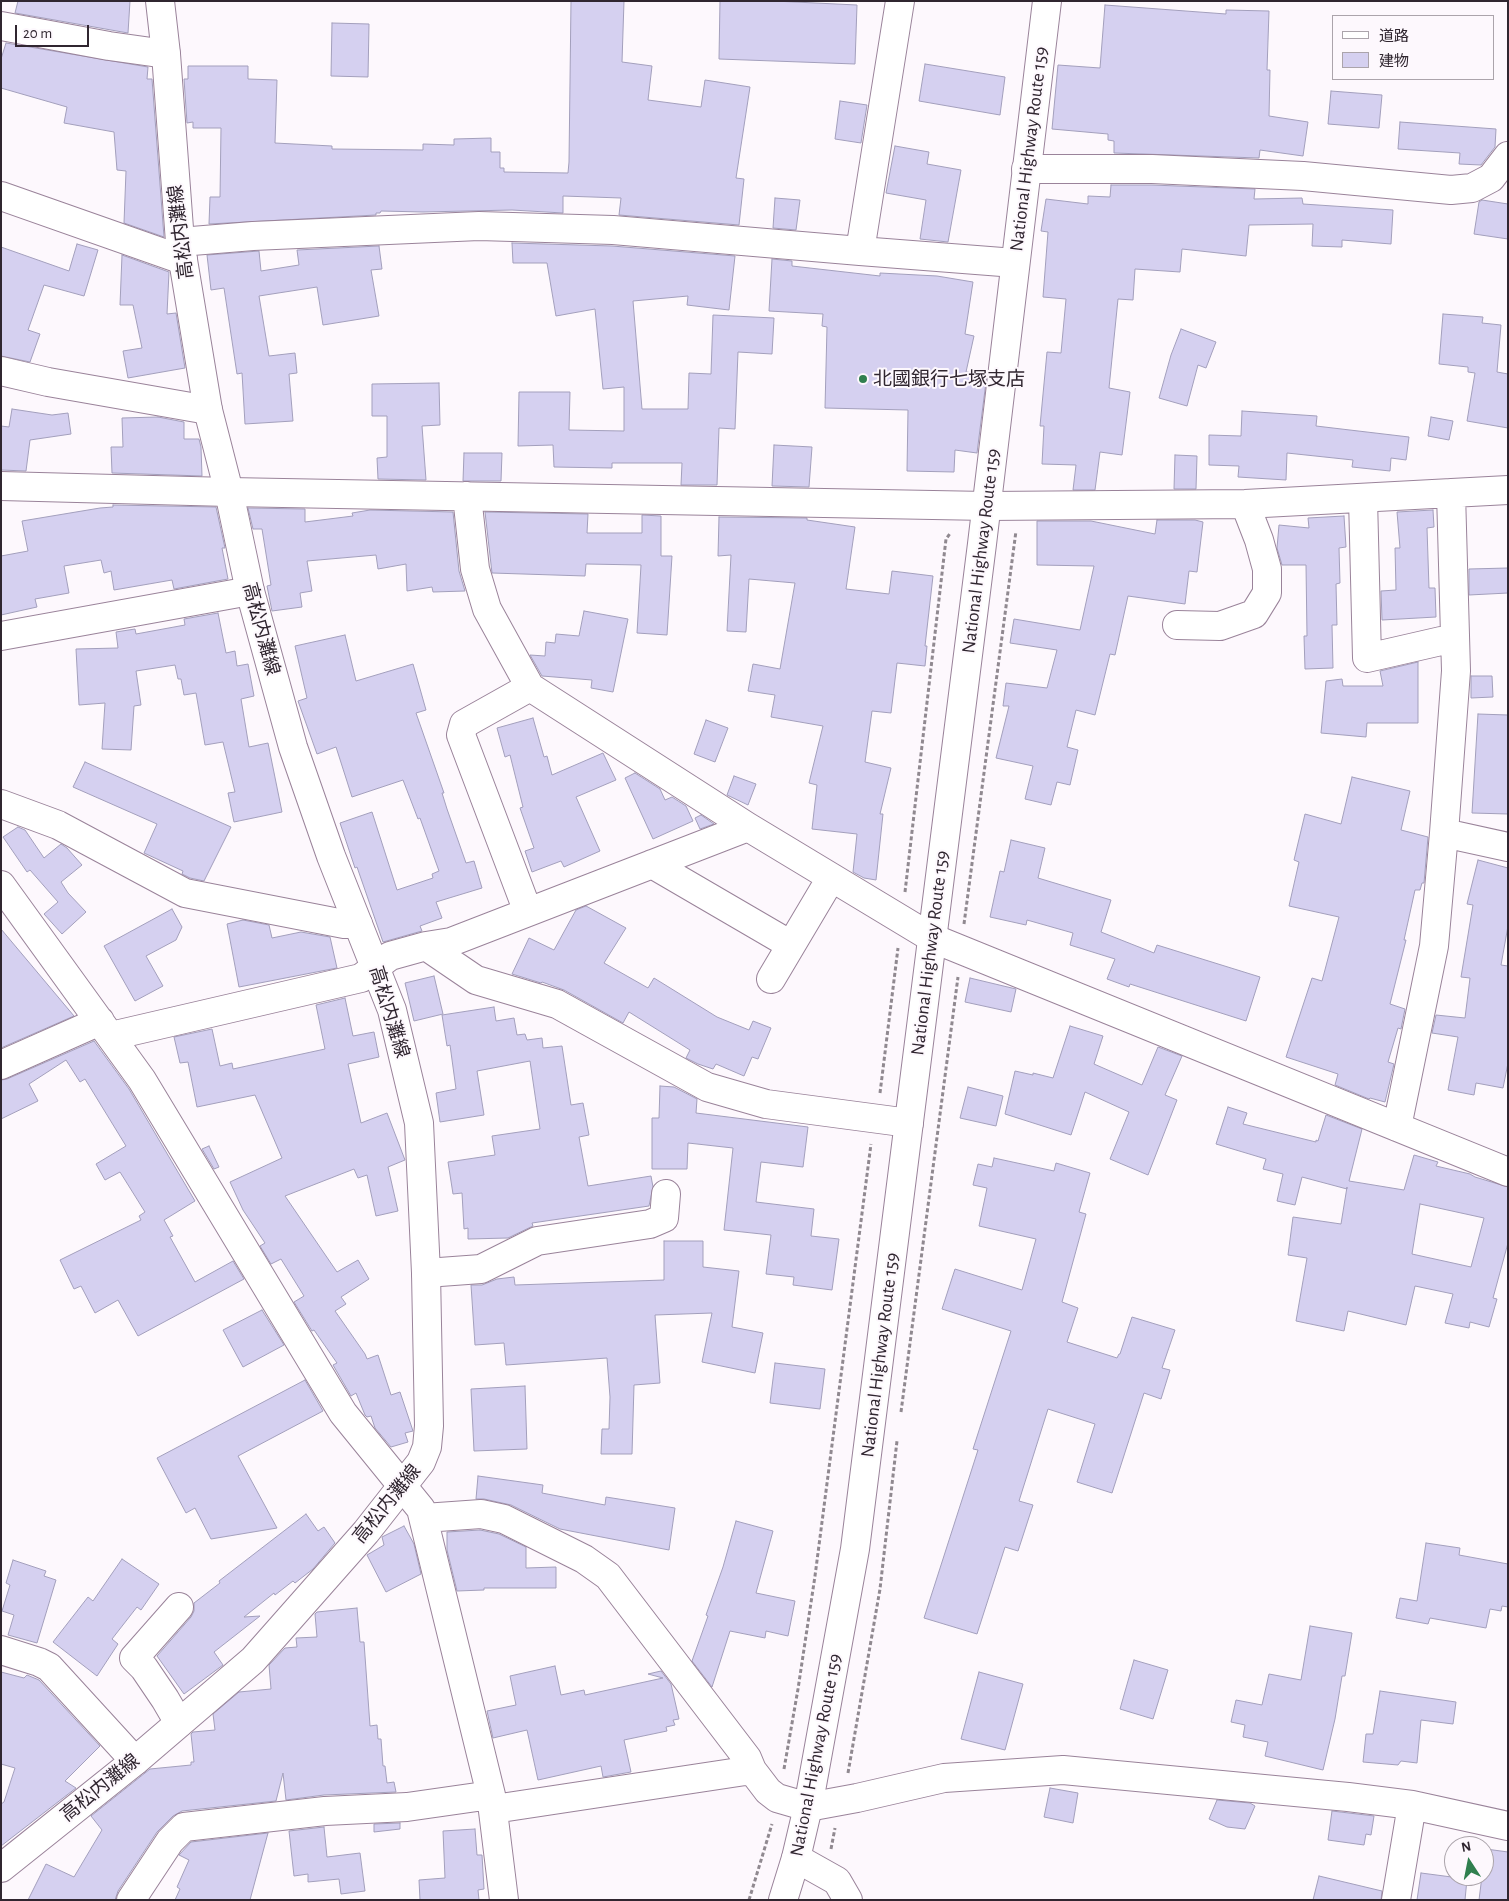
<!DOCTYPE html>
<meta charset="utf-8">
<style>
body{margin:0}
#map{position:relative;width:1509px;height:1901px;overflow:hidden;background:#fdf8fd;font-family:"Alegreya Sans","Noto Sans JP",sans-serif}
canvas{display:block}
.frame{position:absolute;inset:0;border:2px solid #302630;pointer-events:none}
.legend{position:absolute;left:1332px;top:15px;width:162px;height:65px;box-sizing:border-box;background:#fdf8fd;border:1px solid #aba4ab;margin:0;padding:6px 9px;list-style:none;font-size:15px;color:#302630}
.legend li{display:flex;align-items:center;gap:10px;height:25px}
.legend b{width:25px;border:1px solid #aba4ab}
.north{position:absolute;left:1444px;top:1836px;width:50px;height:50px;box-sizing:border-box;background:#fdf8fd;border:1px solid #aba4ab;border-radius:50%;rotate:349deg;font-size:14px;font-weight:700;line-height:20px;text-align:center;color:#302630}
.north::after{content:'';display:block;margin:auto;width:18px;height:22px;background:#307f4f;clip-path:polygon(50% 0,100% 100%,50% 72%,0 100%)}
.scale{position:absolute;left:15px;top:25px;width:74px;height:22px;box-sizing:border-box;border:2px solid #302630;border-top:0;padding-left:6px;font-size:15px;line-height:18px;white-space:nowrap;color:#302630;-webkit-text-stroke:4px #fdf8fd;paint-order:stroke}
</style>
<div id="map">
<canvas width="1509" height="1901"></canvas>
<div class="frame"></div>
<ul class="legend">
<li><b style="height:6px;background:#fff"></b>道路</li>
<li><b style="height:14px;background:#d5d0f0"></b>建物</li>
</ul>
<div class="north">N</div>
<div class="scale">20 m</div>
</div>
<script>
const context = document.querySelector('canvas').getContext('2d');
context.lineJoin = 'round';
function fill(path, color) {
  context.fillStyle = color;
  context.fill(path, 'evenodd');
}
function shape(rows) {
  const path = new Path2D();
  for (const r of rows) {
    path.moveTo(r[0], r[1]);
    for (let i = 2; i < r.length; i += 2) path.lineTo(r[i], r[i + 1]);
  }
  return path;
}
function stroke(path, color, width, dash) {
  context.strokeStyle = color;
  context.lineWidth = width;
  context.lineCap = dash ? 'butt' : 'round';
  context.setLineDash(dash || []);
  context.stroke(path);
}
function label(font, color, halo, rows, align = 'center') {
  context.font = font + ' "Alegreya Sans","Noto Sans JP",sans-serif';
  context.lineWidth = 4;
  context.setLineDash([]);
  context.textBaseline = 'middle';
  context.strokeStyle = halo;
  context.fillStyle = color;
  for (const [text, x, y, turn = 0] of rows) {
    context.save();
    context.translate(x, y);
    context.rotate((+turn || 0) * Math.PI / 180);
    context.textAlign = isNaN(turn) ? turn : align;
    if (halo) context.strokeText(text, 0, 0);
    context.fillText(text, 0, 0);
    context.restore();
  }
}
const building = shape([
 [18,1,130,1,128,33,15,13,18,1],
 [571,1,624,1,622,62,652,66,648,100,701,107,705,80,750,87,736,178,744,179,739,225,619,215,621,198,563,196,563,213,512,210,423,212,381,211,380,213,376,213,376,215,209,224,210,197,220,197,221,128,193,128,193,122,187,123,184,79,188,79,188,66,248,66,248,79,277,80,275,143,332,146,332,149,423,150,423,144,454,145,454,139,491,138,491,152,500,152,500,168,504,168,504,172,568,173,569,162,571,1],
 [720,1,774,1,857,5,855,64,719,59,720,1],
 [1105,5,1226,14,1226,10,1269,11,1267,70,1270,70,1269,116,1308,122,1303,156,1260,150,1259,158,1114,153,1114,141,1108,140,1108,134,1052,129,1058,65,1100,68,1105,5],
 [332,23,369,24,368,77,331,76,332,23],
 [6,43,148,67,147,79,152,79,164,237,124,223,126,171,117,170,114,132,64,123,67,107,1,88,1,59,6,43],
 [925,64,1005,77,1000,115,919,101,925,64],
 [1331,91,1382,95,1379,128,1328,124,1331,91],
 [840,101,867,105,861,143,835,139,840,101],
 [1400,122,1496,129,1495,147,1481,165,1459,164,1460,153,1398,149,1400,122],
 [895,146,929,152,927,164,961,170,948,242,920,239,926,200,886,193,895,146],
 [1111,185,1152,185,1255,189,1254,199,1302,198,1303,204,1393,210,1391,244,1342,240,1342,247,1312,246,1313,224,1249,225,1246,256,1182,249,1180,272,1135,269,1133,300,1118,299,1109,388,1130,392,1122,455,1100,452,1095,490,1073,490,1076,465,1042,464,1044,426,1040,426,1047,352,1061,353,1066,299,1043,297,1048,232,1041,231,1046,199,1088,204,1088,196,1110,197,1111,185],
 [775,198,800,200,796,230,773,228,775,198],
 [1482,200,1508,204,1508,239,1474,234,1479,202,1482,200],
 [512,243,612,246,735,256,729,310,687,305,688,296,633,301,642,409,688,409,689,373,711,374,713,315,774,318,772,354,738,352,735,429,719,428,717,485,681,485,682,463,612,463,612,468,554,467,553,445,518,446,519,392,570,392,569,430,624,431,624,387,603,389,595,309,556,316,547,263,513,263,512,243],
 [77,244,98,250,84,296,44,285,28,330,40,334,30,362,1,356,1,247,69,271,77,244],
 [379,246,382,269,371,270,379,316,323,325,317,287,259,296,269,356,295,353,297,373,289,374,293,421,245,424,242,373,237,374,224,288,211,290,207,255,259,251,261,271,299,265,297,250,379,246],
 [122,255,169,272,167,314,176,313,185,368,128,378,123,351,142,348,133,305,120,305,122,255],
 [772,259,792,261,792,266,880,276,880,273,937,276,973,282,965,334,974,336,966,372,987,374,977,453,955,450,954,472,907,471,908,410,825,408,827,327,822,326,823,314,769,311,772,259],
 [1443,314,1483,317,1482,323,1501,325,1497,372,1508,374,1508,428,1467,421,1475,373,1468,372,1468,367,1439,364,1443,314],
 [1181,329,1216,342,1206,368,1198,365,1187,406,1159,398,1171,355,1181,329],
 [439,383,440,425,422,426,426,480,378,479,377,458,387,457,387,416,372,416,372,384,439,383],
 [12,409,52,415,68,413,71,434,30,440,26,471,1,470,1,426,9,427,12,409],
 [1242,411,1317,416,1316,426,1409,437,1406,460,1391,458,1390,471,1352,467,1353,460,1287,453,1286,480,1238,477,1239,466,1209,465,1209,435,1241,436,1242,411],
 [158,417,184,422,184,439,199,439,201,447,202,476,112,473,111,447,123,447,122,418,158,417],
 [1431,417,1453,421,1449,440,1428,436,1431,417],
 [774,445,812,447,809,487,772,486,774,445],
 [464,453,502,453,501,481,463,481,464,453],
 [1175,455,1197,456,1196,489,1174,489,1175,455],
 [113,505,216,507,225,548,222,548,228,579,174,589,172,580,114,590,111,571,104,573,101,560,64,566,69,593,35,599,37,607,1,615,1,556,28,551,22,521,100,508,113,507,113,505],
 [248,508,305,509,305,522,353,516,352,513,370,510,453,512,459,571,465,591,433,592,432,587,407,591,406,564,378,569,376,555,307,561,312,591,300,593,302,607,272,611,267,586,271,585,262,529,253,529,248,508],
 [1433,510,1434,527,1427,528,1429,588,1435,588,1436,617,1382,620,1381,591,1396,590,1395,548,1400,548,1397,512,1433,510],
 [485,512,588,514,587,533,642,533,642,515,661,516,661,556,672,556,667,635,637,633,641,565,586,564,585,576,492,573,485,512],
 [1344,516,1346,547,1339,548,1340,583,1336,584,1337,625,1332,625,1333,668,1305,669,1304,636,1307,636,1306,565,1282,565,1277,548,1279,525,1309,528,1308,518,1344,516],
 [719,517,807,518,807,520,855,527,846,589,889,594,892,571,933,576,925,646,927,646,925,666,897,663,891,713,872,711,865,762,891,768,880,814,883,814,876,880,864,878,853,872,857,834,812,829,817,785,809,783,823,726,771,717,775,695,748,691,753,664,780,669,795,583,749,579,746,632,727,631,731,555,718,556,719,517],
 [1157,520,1195,520,1203,522,1197,572,1189,571,1185,604,1128,596,1115,655,1110,654,1095,715,1076,710,1067,747,1078,750,1070,785,1057,782,1051,805,1025,799,1033,766,996,758,1009,706,1003,706,1006,683,1047,688,1057,650,1010,643,1014,619,1080,630,1094,566,1037,565,1037,521,1091,521,1155,534,1157,520],
 [1508,568,1508,593,1469,595,1469,569,1508,568],
 [584,611,628,619,613,692,591,688,592,680,542,676,530,655,545,656,546,642,555,643,556,634,579,636,584,611],
 [218,613,226,653,235,651,237,666,248,664,254,696,241,699,249,747,268,743,282,812,234,822,228,793,235,792,223,742,205,745,196,693,184,695,181,679,178,679,175,665,136,671,141,705,134,706,131,750,102,749,105,703,79,705,76,649,118,648,116,632,135,629,136,634,185,625,184,619,218,613],
 [345,635,356,681,413,664,426,710,416,713,444,793,442,793,447,809,466,863,474,861,482,888,436,902,442,918,420,926,422,931,383,942,357,867,355,868,340,823,372,812,397,890,433,878,432,874,439,871,420,818,418,819,403,780,352,797,336,747,317,754,298,701,307,698,295,646,345,635],
 [1418,662,1418,723,1367,723,1366,737,1321,733,1326,681,1342,679,1343,686,1383,686,1380,671,1418,662],
 [1471,676,1492,676,1493,697,1471,698,1471,676],
 [1478,714,1508,715,1508,814,1472,813,1478,714],
 [533,718,544,757,547,756,552,775,603,753,616,780,576,797,600,851,564,867,561,861,532,872,525,851,534,848,520,808,523,807,510,755,505,757,497,728,533,718],
 [706,720,728,728,715,762,694,754,706,720],
 [85,762,231,827,204,881,190,878,182,874,183,871,144,853,157,824,73,787,85,762],
 [635,773,660,789,665,800,672,797,686,806,693,821,653,839,625,778,635,773],
 [734,776,756,784,748,805,727,795,734,776],
 [1352,777,1410,791,1401,830,1428,837,1424,883,1422,883,1420,890,1415,890,1404,940,1406,940,1390,1004,1405,1009,1401,1029,1398,1028,1388,1062,1394,1064,1385,1102,1370,1098,1369,1099,1335,1085,1338,1074,1286,1057,1312,978,1322,981,1339,917,1289,906,1299,862,1294,860,1305,814,1341,824,1352,777],
 [701,815,714,824,700,829,695,818,701,815],
 [18,827,25,830,44,858,61,844,67,848,82,865,61,882,68,893,86,912,62,934,44,914,58,902,30,870,27,872,3,837,18,827],
 [1011,840,1045,848,1038,878,1111,900,1101,932,1154,953,1157,945,1260,977,1246,1021,1130,984,1129,987,1107,979,1115,959,1070,945,1073,933,1027,920,1026,925,990,917,1000,871,1004,872,1011,840],
 [1478,860,1508,868,1508,926,1501,965,1508,966,1508,1063,1503,1088,1476,1083,1474,1095,1448,1090,1458,1037,1432,1033,1436,1015,1465,1018,1470,978,1461,977,1473,905,1467,904,1478,860],
 [586,906,626,928,604,963,648,988,654,978,717,1017,749,1030,753,1021,771,1028,758,1059,752,1057,744,1076,716,1064,713,1069,698,1064,686,1058,690,1050,629,1012,623,1023,564,990,542,982,541,983,512,974,529,938,554,950,576,910,586,906],
 [172,909,182,927,176,940,146,956,163,986,135,1001,104,946,172,909],
 [243,920,269,925,272,938,301,932,330,937,337,968,239,987,227,924,243,920],
 [1,929,74,1016,1,1048,1,929],
 [434,976,443,1014,414,1021,405,983,434,976],
 [970,978,1016,989,1011,1012,965,1002,970,978],
 [345,998,353,1036,374,1032,379,1057,348,1064,361,1123,387,1113,405,1160,388,1167,398,1211,376,1216,367,1175,358,1178,354,1169,285,1196,337,1272,358,1260,369,1279,341,1297,346,1304,335,1311,365,1354,367,1359,378,1355,391,1395,400,1392,413,1431,405,1433,408,1442,391,1447,375,1428,371,1416,367,1417,365,1415,356,1393,351,1396,333,1365,337,1363,314,1330,312,1331,294,1302,304,1296,281,1259,271,1264,260,1246,265,1243,243,1210,230,1182,282,1158,255,1095,197,1107,188,1062,180,1063,174,1037,212,1029,220,1066,232,1063,233,1069,325,1049,316,1005,345,998],
 [494,1007,496,1021,514,1018,517,1035,525,1034,527,1040,542,1038,543,1048,562,1046,571,1105,583,1103,589,1135,579,1137,588,1186,651,1176,653,1187,649,1206,532,1223,533,1226,508,1238,468,1239,468,1228,464,1229,462,1193,453,1194,448,1162,495,1155,492,1136,540,1129,530,1061,477,1071,484,1115,440,1122,436,1093,456,1089,450,1045,447,1046,442,1015,494,1007],
 [1070,1026,1103,1036,1094,1064,1142,1085,1158,1047,1182,1056,1165,1095,1177,1100,1148,1175,1110,1159,1129,1112,1085,1092,1071,1135,1005,1114,1015,1071,1033,1075,1033,1073,1053,1078,1070,1026],
 [94,1041,129,1089,195,1201,164,1220,173,1236,170,1237,195,1282,233,1261,244,1279,138,1336,118,1300,95,1313,81,1286,74,1289,60,1260,141,1220,139,1216,145,1212,120,1172,105,1180,96,1164,126,1146,85,1079,80,1082,66,1060,29,1084,38,1101,1,1119,1,1080,7,1079,94,1041],
 [660,1086,674,1087,697,1099,696,1113,808,1127,803,1167,761,1162,756,1202,814,1209,811,1236,839,1239,832,1290,793,1285,794,1277,766,1274,771,1235,724,1230,733,1148,688,1143,687,1169,652,1169,652,1118,659,1118,660,1086],
 [968,1087,1003,1096,996,1126,960,1118,968,1087],
 [1228,1107,1247,1113,1243,1124,1316,1142,1316,1140,1318,1141,1326,1115,1362,1129,1349,1181,1404,1190,1414,1155,1438,1162,1436,1166,1470,1174,1475,1177,1508,1187,1508,1243,1493,1298,1497,1299,1489,1327,1470,1322,1469,1328,1445,1323,1453,1294,1415,1286,1406,1325,1348,1311,1344,1331,1296,1321,1307,1258,1288,1255,1293,1217,1341,1224,1347,1187,1347,1189,1302,1177,1295,1205,1277,1201,1283,1174,1263,1169,1266,1159,1216,1144,1228,1107],
 [1420,1204,1484,1218,1471,1267,1412,1254,1420,1204],
 [209,1146,219,1167,214,1169,202,1149,209,1146],
 [994,1158,1054,1171,1056,1163,1090,1173,1079,1212,1086,1214,1062,1302,1078,1308,1067,1342,1117,1358,1119,1354,1120,1354,1132,1317,1175,1330,1162,1368,1170,1370,1161,1399,1144,1393,1112,1493,1077,1482,1095,1424,1048,1409,1019,1501,1033,1505,1018,1551,1005,1547,977,1634,924,1618,978,1450,973,1449,1011,1331,942,1309,955,1269,1022,1290,1036,1239,979,1226,987,1188,973,1185,978,1164,992,1167,994,1158],
 [664,1241,703,1241,703,1267,739,1271,732,1327,763,1333,755,1373,702,1362,712,1313,655,1315,660,1383,634,1385,632,1454,601,1454,602,1429,609,1429,610,1397,607,1358,506,1365,504,1343,475,1345,471,1285,482,1285,497,1279,514,1277,515,1285,664,1280,664,1241],
 [262,1310,284,1345,243,1367,223,1330,262,1310],
 [775,1363,825,1369,820,1409,770,1403,775,1363],
 [305,1380,323,1411,238,1456,277,1528,211,1539,195,1508,186,1513,157,1458,305,1380],
 [525,1386,527,1449,474,1451,471,1389,525,1386],
 [478,1476,543,1485,542,1493,605,1505,606,1497,675,1508,669,1550,560,1529,511,1505,484,1499,476,1499,478,1476],
 [306,1514,318,1531,324,1527,335,1543,313,1569,295,1583,293,1581,275,1595,274,1593,244,1617,260,1616,214,1652,223,1665,184,1694,157,1656,191,1617,194,1611,194,1603,220,1583,219,1581,306,1514],
 [736,1521,773,1531,756,1593,795,1601,788,1636,766,1631,765,1638,730,1631,712,1687,692,1661,708,1616,706,1615,723,1567,736,1521],
 [404,1526,414,1544,421,1574,386,1592,367,1555,384,1545,382,1537,404,1526],
 [480,1530,499,1534,526,1547,526,1568,556,1567,556,1588,484,1588,484,1590,457,1591,447,1550,447,1532,480,1530],
 [1426,1543,1460,1548,1459,1555,1508,1564,1508,1607,1502,1606,1501,1611,1490,1609,1486,1628,1430,1618,1428,1624,1396,1618,1400,1598,1417,1601,1426,1543],
 [122,1559,159,1584,141,1610,137,1607,112,1639,118,1644,97,1676,53,1642,88,1597,93,1601,122,1559],
 [13,1560,46,1571,44,1576,56,1580,37,1643,8,1635,14,1615,2,1611,10,1585,6,1583,13,1560],
 [357,1608,360,1642,364,1642,370,1726,377,1725,378,1739,381,1739,383,1766,385,1766,387,1783,394,1782,396,1792,324,1795,286,1800,283,1773,276,1801,182,1811,173,1816,157,1832,118,1891,115,1900,28,1900,46,1864,74,1877,102,1830,91,1816,150,1769,191,1765,191,1762,194,1762,191,1734,193,1732,215,1730,213,1714,239,1692,271,1689,269,1665,285,1648,297,1647,296,1638,317,1637,315,1614,317,1612,357,1608],
 [1310,1626,1352,1633,1345,1676,1342,1676,1335,1719,1323,1770,1265,1756,1268,1742,1243,1737,1245,1725,1231,1722,1236,1700,1262,1705,1269,1674,1301,1680,1310,1626],
 [1134,1660,1168,1670,1153,1719,1120,1709,1134,1660],
 [555,1666,561,1695,584,1690,585,1695,663,1678,648,1674,661,1671,671,1684,679,1719,673,1720,675,1725,666,1727,667,1731,624,1740,631,1772,603,1777,601,1766,538,1780,527,1730,493,1738,487,1711,516,1705,510,1676,555,1666],
 [1,1672,24,1678,27,1675,39,1680,100,1746,65,1781,76,1788,1,1846,1,1804,4,1802,15,1768,1,1764,1,1672],
 [979,1672,1023,1684,1005,1750,961,1739,979,1672],
 [1380,1691,1456,1702,1453,1724,1421,1720,1417,1763,1401,1761,1398,1765,1363,1762,1366,1734,1373,1734,1380,1691],
 [1050,1788,1078,1793,1073,1823,1044,1817,1050,1788],
 [1217,1800,1250,1803,1255,1806,1245,1829,1227,1827,1209,1819,1217,1800],
 [1332,1811,1374,1816,1371,1835,1366,1834,1364,1845,1328,1840,1332,1811],
 [400,1823,400,1829,374,1832,374,1824,400,1823],
 [324,1827,327,1857,360,1853,365,1891,341,1894,339,1879,308,1882,308,1874,294,1876,289,1831,324,1827],
 [475,1829,477,1855,482,1855,484,1889,478,1890,479,1900,420,1900,419,1880,445,1878,443,1831,475,1829],
 [268,1833,250,1900,175,1900,180,1889,177,1887,189,1860,179,1855,191,1842,268,1833],
 [1486,1849,1508,1852,1508,1900,1479,1900,1482,1876,1484,1876,1486,1849],
 [1421,1873,1467,1879,1465,1900,1417,1900,1421,1873],
 [1319,1876,1382,1891,1381,1900,1313,1900,1319,1876]
]);
const path = shape([
 [905,892,946,539,951,532],
 [964,924,1016,531],
 [880,1093,898,948],
 [901,1412,958,977],
 [784,1769,798,1689,815,1576,871,1144],
 [848,1773,880,1589,897,1441],
 [831,1849,835,1828],
 [749,1900,772,1824]
]);
const minor = shape([
 [1,26,109,46,166,54],
 [1026,169,1152,169,1303,176,1451,190,1472,188,1491,178,1508,156],
 [1,196,183,260],
 [180,242,253,236,479,226,613,230,860,251,1015,263],
 [860,251,900,1],
 [1,371,48,382,208,410],
 [1,486,229,492,987,506,1245,504,1508,490],
 [467,496,475,569,487,609,530,687,748,827],
 [1363,498,1367,658,1441,641,1455,640],
 [1177,625,1220,626,1254,614,1267,593,1267,569,1259,540,1245,504],
 [1,636,250,591],
 [1,804,58,825,185,893,344,924,358,924],
 [1444,833,1508,847],
 [652,864,791,945],
 [1,885,142,1080,343,1413,421,1509,491,1795,504,1900],
 [528,912,461,735,464,724,530,687],
 [426,946,476,980,557,1004,707,1087,766,1104,909,1123],
 [771,979,831,878],
 [111,1036,361,978,390,956,426,946,451,942,748,827,932,938,1508,1172],
 [1,1065,100,1021],
 [1397,1127,1434,946,1444,833,1456,671,1451,493],
 [426,1273,481,1269,537,1241,650,1224,664,1218,666,1194],
 [424,1518,481,1514,504,1519,584,1559,608,1576,747,1758,752,1770,768,1791,777,1798,808,1807,857,1798,944,1778,1063,1770,1348,1797,1412,1805,1508,1826],
 [1,1650,39,1662,49,1667,135,1761],
 [179,1723,165,1699,144,1668,134,1658,179,1607],
 [494,1809,752,1770],
 [796,1858,837,1881,848,1900],
 [131,1900,170,1841,184,1827,325,1811,407,1807,491,1795],
 [1396,1900,1412,1805]
]);
const major = shape([
 [1,1868,135,1761,253,1660,366,1532,421,1462,427,1447,429,1426,426,1273,419,1123,392,1010,331,856,293,747,250,591,229,492,208,410,180,242,166,54,160,1]
]);
const highway = shape([
 [783,1900,796,1858,808,1807,855,1549,982,544,1047,1]
]);
const markers = [
 [863,379,5,"#307f4f"]
];
const streetNames = [
 ["National Highway Route 159",1029,149,-83],
 ["高松内灘線",181,232,-97],
 ["National Highway Route 159",981,551,-83],
 ["高松内灘線",261,629,75],
 ["National Highway Route 159",930,953,-83],
 ["高松内灘線",389,1012,73],
 ["National Highway Route 159",880,1355,-83],
 ["高松内灘線",387,1504,-51],
 ["National Highway Route 159",816,1755,-79],
 ["高松内灘線",100,1788,-39]
];
const poiNames = [
 ["北國銀行七塚支店",873,379]
];
fill(building, '#d5d0f0');
stroke(building, '#a39fbc', 1);
stroke(minor, '#9a839a', 30);
stroke(major, '#9a839a', 30);
stroke(highway, '#9a839a', 30);
stroke(path, '#908990', 3, [4, 2.5]);
stroke(minor, '#fff', 28);
stroke(major, '#fff', 28);
stroke(highway, '#fff', 28);
for (const [x, y, r, color] of markers) {
  const dot = new Path2D();
  dot.arc(x, y, r, 0, 2 * Math.PI);
  context.fillStyle = color;
  context.fill(dot);
  stroke(dot, '#fdf8fd', 2);
}
label('19px', '#302630', '#fdf8fd', streetNames);
label('19px', '#302630', '#fdf8fd', poiNames, 'left');
</script>
